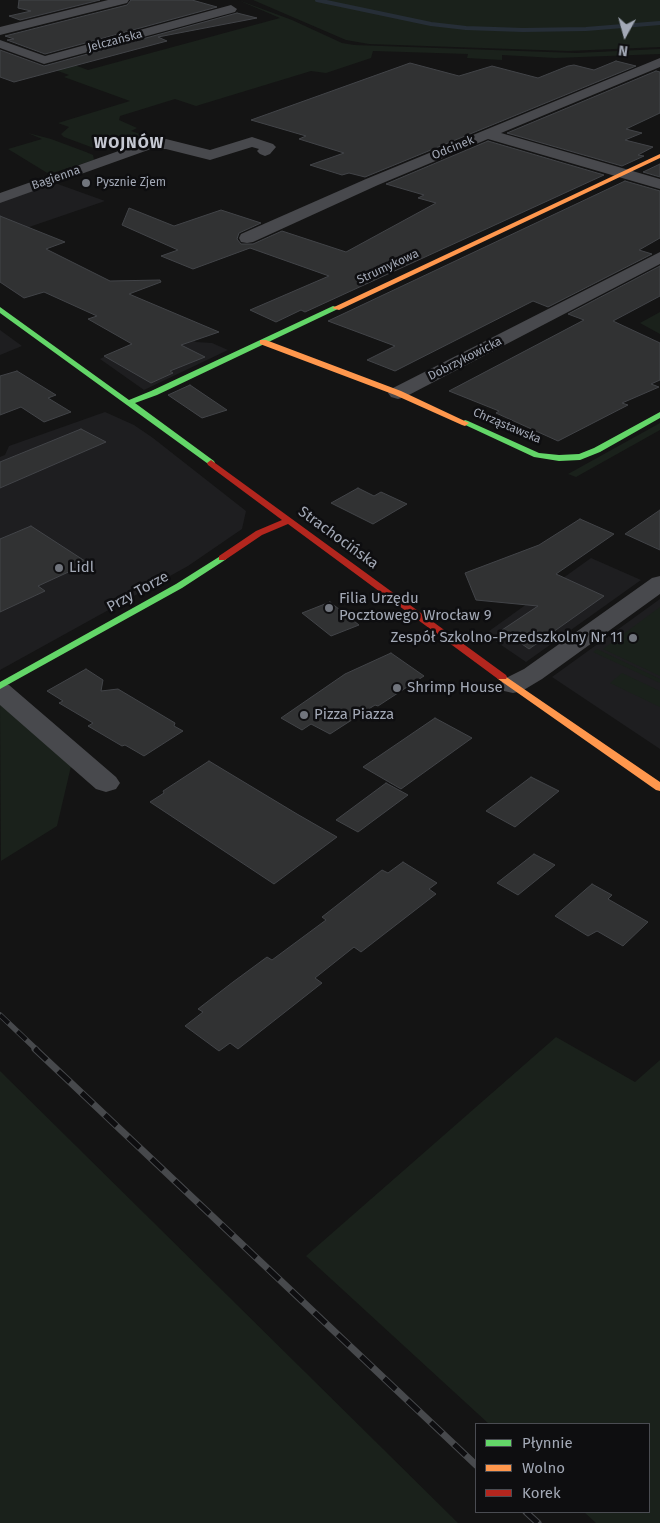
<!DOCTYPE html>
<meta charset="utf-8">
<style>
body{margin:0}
#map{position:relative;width:660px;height:1523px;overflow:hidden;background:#141414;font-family:"Fira Sans",sans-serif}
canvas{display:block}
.legend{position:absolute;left:475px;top:1423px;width:175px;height:90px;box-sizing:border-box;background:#0e0e10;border:1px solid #4a4c52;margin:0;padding:6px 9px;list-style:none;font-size:15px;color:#a3a9b6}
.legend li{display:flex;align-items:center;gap:10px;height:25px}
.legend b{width:25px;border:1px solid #4a4c52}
.north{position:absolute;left:600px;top:10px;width:50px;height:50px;-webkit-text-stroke:4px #0e0e10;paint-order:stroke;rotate:187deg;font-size:14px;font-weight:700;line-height:20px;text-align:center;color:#a3a9b6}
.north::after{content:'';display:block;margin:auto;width:18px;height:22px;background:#a3a9b6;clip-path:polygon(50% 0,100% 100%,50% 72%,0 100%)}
</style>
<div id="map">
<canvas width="660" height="1523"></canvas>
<ul class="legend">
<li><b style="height:6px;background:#63d668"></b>Płynnie</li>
<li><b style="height:6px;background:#ff974d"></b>Wolno</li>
<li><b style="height:6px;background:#b3261e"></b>Korek</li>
</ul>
<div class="north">N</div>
</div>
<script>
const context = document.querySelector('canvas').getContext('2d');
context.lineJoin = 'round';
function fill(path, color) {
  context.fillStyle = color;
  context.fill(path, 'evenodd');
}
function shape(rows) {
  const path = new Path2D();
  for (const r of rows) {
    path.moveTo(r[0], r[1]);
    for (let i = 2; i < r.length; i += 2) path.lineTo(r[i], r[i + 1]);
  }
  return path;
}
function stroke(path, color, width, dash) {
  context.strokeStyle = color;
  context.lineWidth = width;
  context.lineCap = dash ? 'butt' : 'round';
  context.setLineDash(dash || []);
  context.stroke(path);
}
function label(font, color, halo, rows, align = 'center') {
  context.font = font + ' "Fira Sans",sans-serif';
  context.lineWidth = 5;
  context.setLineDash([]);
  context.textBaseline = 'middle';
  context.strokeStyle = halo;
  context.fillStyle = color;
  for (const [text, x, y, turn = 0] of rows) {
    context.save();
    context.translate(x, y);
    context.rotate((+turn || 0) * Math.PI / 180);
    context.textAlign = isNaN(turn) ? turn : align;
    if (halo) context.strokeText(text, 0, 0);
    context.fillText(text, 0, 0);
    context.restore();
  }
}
const built = shape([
 [55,183,105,201,0,237,0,202],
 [164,327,196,342,212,343,228,350,144,390,100,359],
 [0,330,22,346,0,355],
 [105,412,134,425,153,438,246,511,242,529,188,566,0,670,0,457,5,455,9,446],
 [591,558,641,580,526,662,485,634],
 [660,599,660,749,552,677]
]);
const green = shape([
 [238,0,292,20,342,43,354,45,576,53,660,49,660,54,555,58,502,55,502,60,467,58,468,54,373,51,371,58,326,73,311,71,196,106,175,99,120,116,119,120,137,128,131,131,143,135,148,140,136,146,131,145,119,149,99,150,64,137,61,134,69,127,58,123,130,101,64,77,69,75,44,66,63,61,88,70,280,18],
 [253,0,660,0,660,47,568,51,369,44,346,40],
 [28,133,51,139,86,152,93,155,94,160,49,174,8,149,42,139],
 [660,312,660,334,640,323],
 [660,423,660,430,576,477,568,474],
 [660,607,660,676,603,649],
 [597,649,660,679,660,683,593,652],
 [622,673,660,691,660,707,610,683],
 [0,702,72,762,57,826,1,861],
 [556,1037,635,1082,660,1060,660,1523,596,1523,584,1512,649,1512,649,1424,489,1424,306,1256],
 [0,1071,458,1523,0,1523]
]);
const stream = shape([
 [317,0,431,24,466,28,523,30,586,29,660,23]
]);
const building = shape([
 [19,0,100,0,20,20,9,16,31,11,18,8,19,0],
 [131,0,192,0,217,7,45,54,7,40,14,39,5,36,127,5,131,0],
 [237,13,257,18,158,37,167,41,14,82,0,77,0,50,44,66,237,13],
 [616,61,636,66,365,177,349,173,342,175,310,165,344,153,299,139,306,136,251,120,410,63,459,76,492,66,538,78,568,66,574,65,594,70,616,61],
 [656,71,660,72,660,113,626,129,642,133,625,140,653,147,638,155,644,156,622,166,507,133,656,71],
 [488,141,604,175,305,312,301,310,276,322,250,310,329,276,250,248,193,269,161,256,178,250,122,225,129,208,174,226,221,210,261,223,239,233,237,239,241,244,253,244,282,231,346,252,436,203,418,198,424,195,386,184,488,141],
 [660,164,660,177,643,172,660,164],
 [625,181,660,191,660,238,639,250,652,254,548,307,533,301,395,371,367,360,395,346,328,321,625,181],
 [0,216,65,242,46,249,110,281,160,280,161,282,129,294,219,332,181,345,205,357,170,371,173,373,151,383,104,356,132,344,88,319,97,316,44,292,24,298,0,282,0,216],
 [660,266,660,296,613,321,660,343,660,380,651,384,659,387,622,403,628,405,558,441,496,413,499,411,449,391,584,320,568,314,660,266],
 [17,371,56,395,48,398,71,412,44,422,21,407,0,415,0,376,17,371],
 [190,385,227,410,202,418,168,395,190,385],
 [81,429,106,442,0,488,0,462,81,429],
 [358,488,374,496,381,492,407,504,373,524,331,503,358,488],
 [660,510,660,550,625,534,660,510],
 [580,519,614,534,556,574,604,596,529,649,502,630,538,606,476,600,465,573,539,545,580,519],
 [31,526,88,563,38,586,45,591,0,612,0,539,31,526],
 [330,602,359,625,331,636,302,613,330,602],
 [391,653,424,676,378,706,375,705,330,734,311,724,302,730,281,718,345,674,391,653],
 [86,669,103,680,101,691,118,689,175,723,174,726,183,731,144,756,125,745,122,746,88,726,93,723,59,703,63,701,47,691,86,669],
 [435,718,472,738,401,789,363,767,435,718],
 [209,761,297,814,337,837,274,884,150,802,164,793,163,791,209,761],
 [531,777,559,791,515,827,486,811,531,777],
 [386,783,408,795,358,832,336,820,386,783],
 [534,854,555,865,518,895,497,883,534,854],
 [403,862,437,883,429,889,436,894,361,952,354,947,315,978,322,983,238,1049,230,1043,219,1051,185,1026,203,1012,198,1009,233,982,267,957,272,960,326,920,322,917,382,870,388,873,403,862],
 [592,884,612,895,608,899,648,922,623,946,597,931,588,936,555,916,592,884]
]);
const street = shape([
 [108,0,129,0,127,3,0,35,0,27,108,0],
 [231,5,237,9,235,12,44,64,0,48,0,40,45,56,231,5],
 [660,58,660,67,501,133,660,179,660,189,488,139,378,185,253,242,247,243,241,242,239,238,241,234,366,179,660,58],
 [252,137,273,144,276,147,270,154,265,156,260,154,257,151,259,149,252,147,210,160,166,149,151,149,0,203,0,193,144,142,166,139,210,150,252,137],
 [660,252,660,264,405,397,398,399,391,397,388,393,391,389,660,252],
 [660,576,660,594,542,679,522,691,513,693,504,691,500,685,504,679,524,669,652,578,660,576],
 [0,683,9,685,116,777,120,783,116,789,106,792,96,789,0,705,0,683]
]);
const fast = shape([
 [333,306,340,308,157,395,135,403,214,461,215,463,211,466,0,313,0,307,129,400,151,391,333,306],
 [660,412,660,418,600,452,580,460,559,461,534,457,461,423,465,420,468,421,539,453,559,455,579,454,594,448,660,412],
 [222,555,227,558,225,560,182,588,0,689,0,682,176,584,222,555]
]);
const slow = shape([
 [660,154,660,158,339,310,332,308,660,154],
 [260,340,266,340,401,391,469,423,465,426,462,425,395,395,260,344,260,340],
 [502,674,660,782,660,791,656,790,498,679,497,677,502,674]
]);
const jam = shape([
 [211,460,506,675,507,677,506,679,498,679,288,524,262,535,225,560,219,560,219,556,256,531,282,520,208,465,207,463,211,460]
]);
const railFar1 = shape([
 [0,1015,37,1050]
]);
const rail = shape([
 [35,1049,476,1465],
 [526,1512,538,1523]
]);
const markers = [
 [86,183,5,"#71757d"],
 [59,568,5,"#71757d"],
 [329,608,5,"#71757d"],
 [633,638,5,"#71757d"],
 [397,688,5,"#71757d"],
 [304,715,5,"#71757d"]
];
const farStreetnames = [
 ["Jelczańska",115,41,-15],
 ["Odcinek",453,148,-22],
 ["Bagienna",56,178,-19],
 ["Strumykowa",388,267,-25],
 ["Dobrzykowicka",465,359,-27],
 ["Chrząstawska",507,426,23]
];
const farPoinames = [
 ["Pysznie Zjem",96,183]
];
const streetNames = [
 ["Strachocińska",338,538,36],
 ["Przy Torze",138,592,-29]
];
const poiNames = [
 ["Lidl",69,568],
 ["Filia Urzędu",339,599],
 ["Pocztowego Wrocław 9",339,616],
 ["Zespół Szkolno-Przedszkolny Nr 11",623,638,"right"],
 ["Shrimp House",407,688],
 ["Pizza Piazza",314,715]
];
const farDistrictnames = [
 ["WOJNÓW",129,144]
];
fill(built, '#1e1e20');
fill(green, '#1a211b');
stroke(stream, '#262e37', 4);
fill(building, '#313233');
stroke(building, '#424448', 1);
fill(street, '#48494d');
fill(fast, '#63d668');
fill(slow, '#ff974d');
fill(jam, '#b3261e');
stroke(railFar1, '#47494c', 5.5);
stroke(rail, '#47494c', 7);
stroke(railFar1, '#0e0e10', 4, [12]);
stroke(rail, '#0e0e10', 5, [16]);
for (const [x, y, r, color] of markers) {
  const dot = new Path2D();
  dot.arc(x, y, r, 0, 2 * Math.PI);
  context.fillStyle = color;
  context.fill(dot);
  stroke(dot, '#0e0e10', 2);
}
label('12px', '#a3a9b6', '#0e0e10', farStreetnames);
label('12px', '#a3a9b6', '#0e0e10', farPoinames, 'left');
label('15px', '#a3a9b6', '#0e0e10', streetNames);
label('15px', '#a3a9b6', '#0e0e10', poiNames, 'left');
context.letterSpacing = '1px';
label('bold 16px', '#c5c8d2', '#0e0e10', farDistrictnames);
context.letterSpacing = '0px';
</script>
